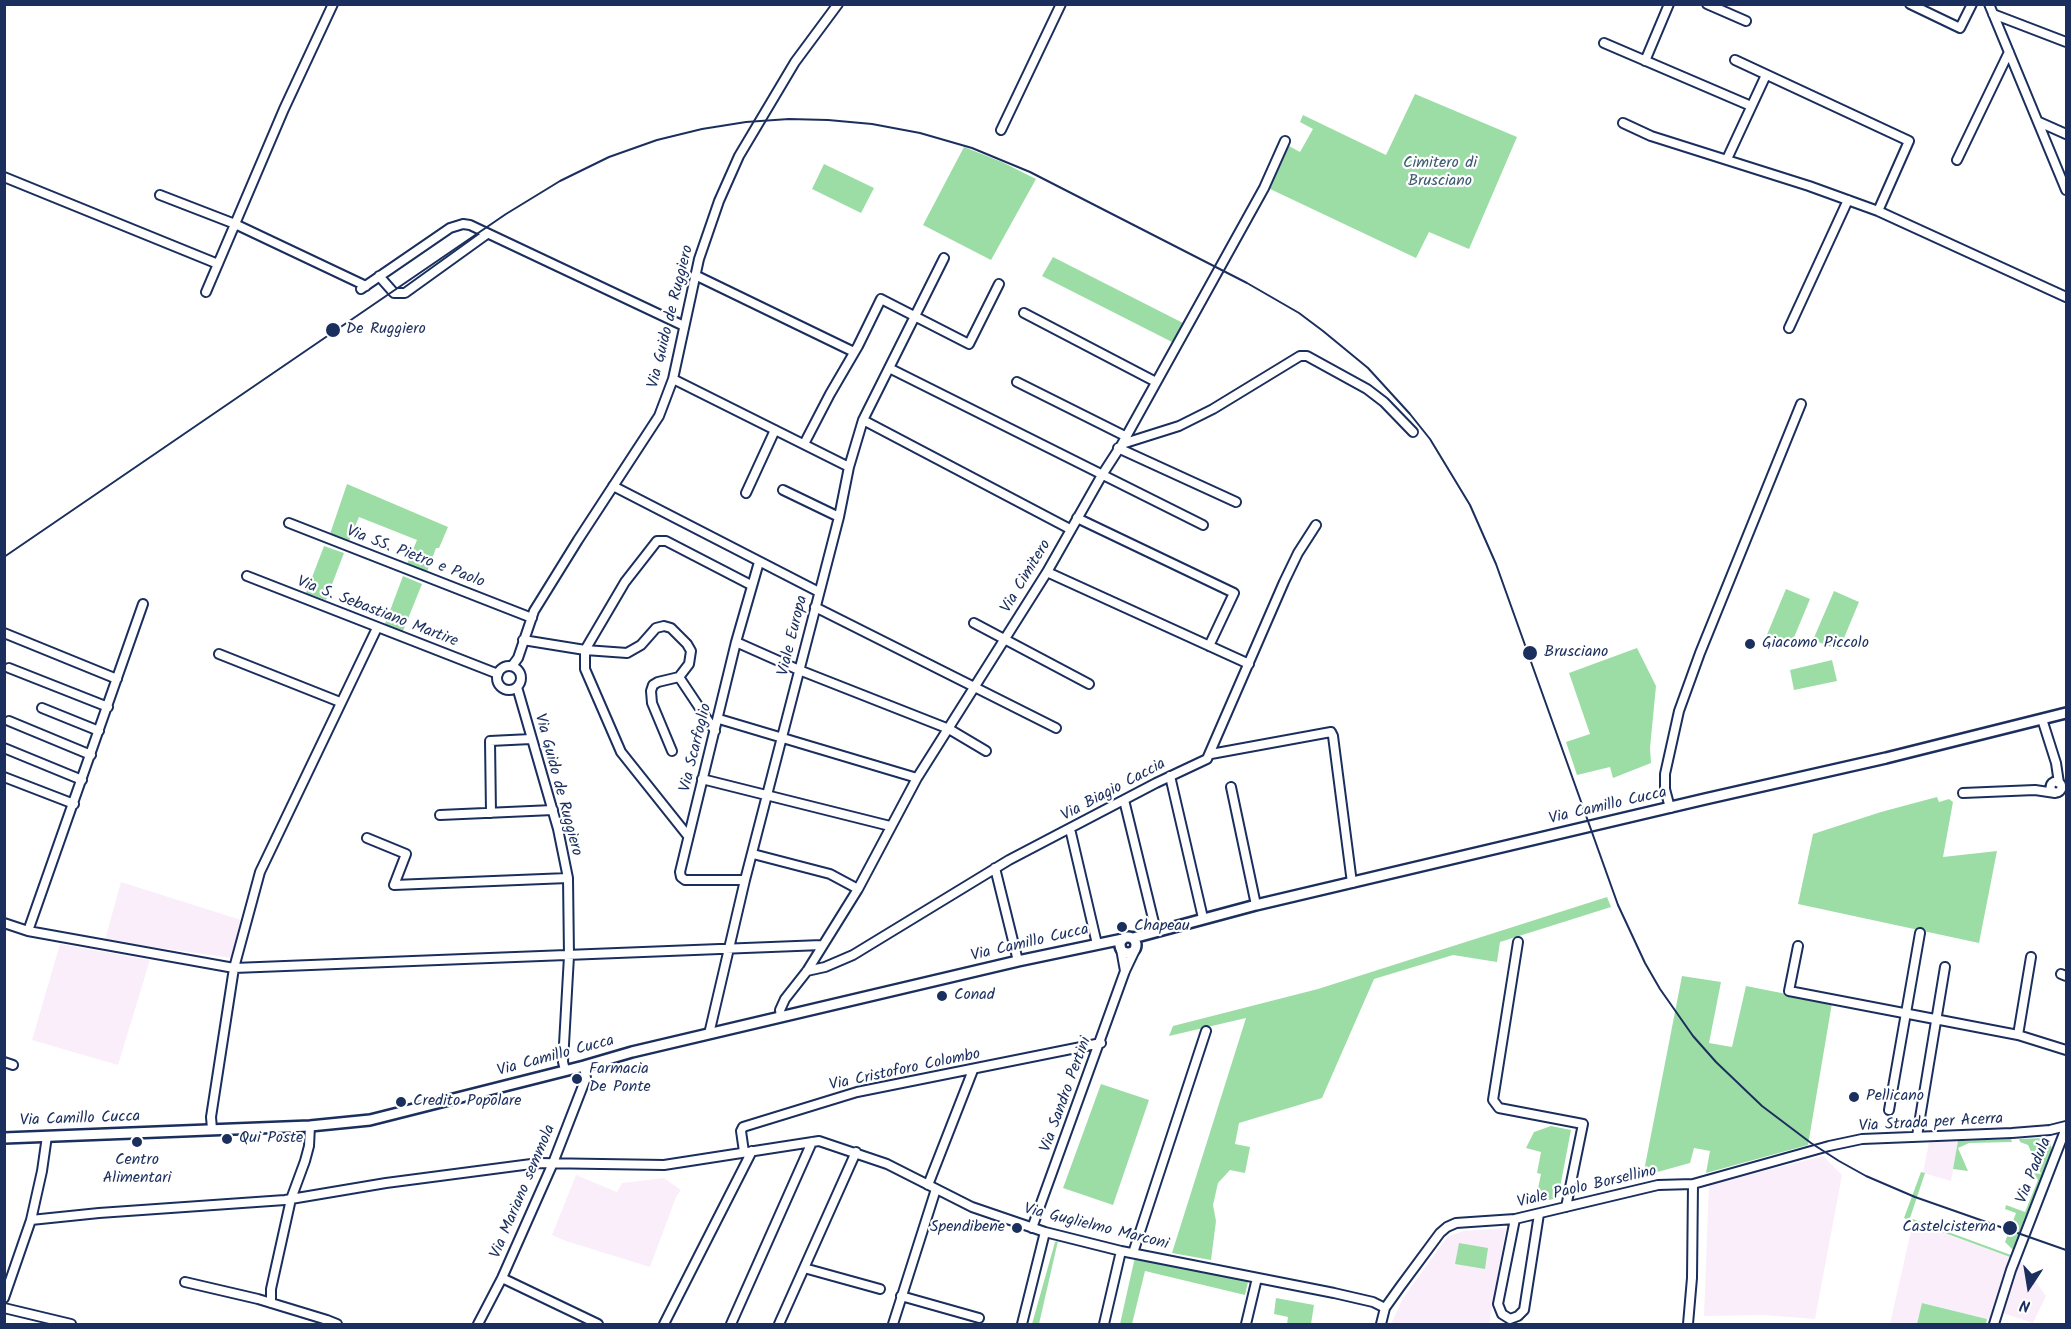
<!DOCTYPE html>
<style>
body{margin:0}
#map{position:relative;width:2071px;height:1329px;overflow:hidden;background:#fff;font-family:Kalam,sans-serif}
canvas{display:block}
.frame{position:absolute;inset:0;border:6px solid #1b2f5e;pointer-events:none}
.north{position:absolute;left:1999px;top:1257px;width:60px;height:60px;-webkit-text-stroke:4px #fff;paint-order:stroke;rotate:192deg;font-size:16px;font-weight:700;line-height:24px;text-align:center;color:#1b2f5e}
.north::after{content:'';display:block;margin:auto;width:21px;height:27px;background:#1b2f5e;clip-path:polygon(50% 0,100% 100%,50% 72%,0 100%)}
</style>
<div id="map">
<canvas width="2071" height="1329"></canvas>
<div class="frame"></div>
<div class="north">N</div>
</div>
<script>
const context = document.querySelector('canvas').getContext('2d');
context.lineJoin = 'round';
function fill(path, color) {
  context.fillStyle = color;
  context.fill(path, 'evenodd');
}
function shape(rows) {
  const path = new Path2D();
  for (const r of rows) {
    if (r.length === 3) {
      path.moveTo(r[0] + r[2], r[1]);
      path.arc(r[0], r[1], r[2], 0, 2 * Math.PI);
      continue;
    }
    path.moveTo(r[0], r[1]);
    for (let i = 2; i < r.length; i += 2) path.lineTo(r[i], r[i + 1]);
  }
  return path;
}
function stroke(path, color, width, dash) {
  context.strokeStyle = color;
  context.lineWidth = width;
  context.lineCap = dash ? 'butt' : 'round';
  context.setLineDash(dash || []);
  context.stroke(path);
}
function label(font, color, halo, rows, align = 'center') {
  context.font = font + ' Kalam,sans-serif';
  context.lineWidth = 4.5;
  context.setLineDash([]);
  context.textBaseline = 'middle';
  context.strokeStyle = halo;
  context.fillStyle = color;
  for (const [text, x, y, turn = 0] of rows) {
    context.save();
    context.translate(x, y);
    context.rotate((+turn || 0) * Math.PI / 180);
    context.textAlign = isNaN(turn) ? turn : align;
    if (halo) context.strokeText(text, 0, 0);
    context.fillText(text, 0, 0);
    context.restore();
  }
}
const built = shape([
 [121,882,241,920,231,958,105,940],
 [60,944,150,960,118,1065,32,1040],
 [1959,1136,1951,1181,1923,1173,1930,1137],
 [1823,1156,1842,1175,1815,1319,1763,1315,1704,1316,1709,1185],
 [576,1175,617,1192,622,1183,664,1178,681,1190,676,1197,650,1267,566,1241,552,1235],
 [1913,1222,2021,1261,2046,1296,2033,1323,2003,1313,2000,1322,1923,1303,1917,1324,1890,1324],
 [1506,1228,1489,1324,1391,1324,1403,1298,1447,1237,1463,1231]
]);
const green = shape([
 [1415,94,1517,137,1469,249,1429,232,1416,258,1268,188,1289,146,1300,152,1313,129,1300,122,1303,115,1386,155],
 [964,147,1002,162,1036,179,991,260,923,225],
 [824,164,874,188,861,213,812,189],
 [1053,257,1183,323,1172,342,1042,276],
 [347,484,448,527,439,548,436,548,427,572,407,564,417,540,359,517,349,541,330,534],
 [324,546,344,553,326,600,306,593],
 [403,576,422,584,403,631,385,624],
 [1786,589,1810,599,1790,647,1766,637],
 [1834,591,1859,602,1839,650,1813,640],
 [1637,648,1656,686,1650,748,1651,763,1613,778,1610,767,1577,775,1566,742,1590,734,1569,673],
 [1832,660,1837,681,1794,690,1790,670],
 [1937,797,1939,802,1949,799,1953,802,1943,857,1997,851,1979,943,1798,904,1813,834,1881,812],
 [1607,897,1611,907,1500,942,1497,962,1453,955,1374,979,1322,1098,1239,1123,1235,1144,1250,1147,1245,1173,1230,1170,1218,1183,1213,1205,1216,1221,1211,1260,1172,1253,1246,1018,1169,1036,1173,1026,1318,989],
 [1682,976,1721,982,1709,1043,1732,1047,1746,986,1832,1003,1808,1145,1706,1173,1710,1151,1694,1148,1690,1163,1643,1176],
 [1101,1084,1149,1100,1113,1205,1063,1188],
 [1551,1126,1571,1130,1558,1198,1535,1203,1541,1174,1537,1173,1541,1152,1526,1148,1534,1132],
 [2043,1138,2050,1141,2052,1150,2013,1250,2005,1242,2016,1213,2005,1209,2006,1205,2025,1212,2038,1180,2034,1173,2041,1174,2028,1145,2020,1142,2019,1139],
 [2011,1139,2012,1142,1969,1143,1958,1148,1968,1171,1953,1169,1958,1141],
 [1921,1172,1925,1173,1910,1218,2011,1255,2010,1257,1904,1218],
 [1058,1241,1039,1324,1032,1324,1055,1242],
 [1459,1243,1488,1248,1485,1269,1455,1264],
 [1135,1257,1247,1280,1248,1282,1245,1295,1145,1271,1132,1324,1120,1324],
 [1276,1298,1314,1305,1311,1324,1287,1324,1288,1317,1274,1314],
 [1922,1303,1987,1319,1986,1324,1917,1324]
]);
const minor = shape([
 [333,4,284,109,235,224,366,286],
 [1707,4,1746,21],
 [1910,4,1960,28,1972,4],
 [1989,4,2066,190],
 [1993,14,2066,42],
 [1604,43,1751,106],
 [1735,60,1909,141,1878,211],
 [1645,61,1669,4],
 [2039,122,2066,134],
 [1623,123,1651,136,1809,186,1878,211,2066,297],
 [1001,130,1061,4],
 [1727,159,1766,75],
 [1957,160,2009,52],
 [4,177,218,264],
 [160,195,235,224,206,292],
 [695,275,854,352],
 [379,276,394,293,405,293,487,234],
 [361,289,450,228,463,224,470,225,684,326],
 [1024,313,1156,382],
 [1789,328,1848,200],
 [889,368,1203,525],
 [673,379,849,467],
 [1017,382,1125,436],
 [863,420,1070,529],
 [804,444,830,394,858,346,881,299,969,344,999,284],
 [1122,444,1179,426,1213,409,1300,356,1307,356,1367,389,1384,402,1413,432],
 [1118,448,1236,502],
 [613,486,819,592],
 [783,490,839,517],
 [746,493,775,430],
 [1077,518,1234,593,1209,646],
 [289,523,532,618],
 [1047,572,1249,664],
 [247,576,498,674],
 [815,607,1056,728],
 [974,623,1089,684],
 [4,633,117,679],
 [523,640,585,650,627,653,641,645,656,628,664,626,671,628,687,644,691,651,689,664,679,677,715,731],
 [736,642,799,670,949,729,986,751],
 [219,654,340,702],
 [512,666,518,658,534,611,578,540,659,416,673,379,699,259,719,201,739,156,795,62,838,4],
 [509,678,12],
 [9,668,108,707],
 [517,687,558,829,568,878,569,956,563,1062,565,1070],
 [42,708,99,731],
 [719,719,917,778],
 [2042,719,2056,763,2059,783],
 [9,721,91,755],
 [4,748,82,780],
 [672,751,652,703,651,691,653,685,658,682,679,677],
 [1211,754,1331,732,1333,736,1352,883],
 [1170,776,1203,918],
 [4,777,74,804],
 [702,779,890,826],
 [2056,787,5.5],
 [1231,787,1256,905],
 [1963,793,2035,790,2055,793],
 [1124,800,1156,931],
 [1670,808,1665,789,1665,774,1679,711,1700,653,1801,404],
 [491,813,490,741,531,739],
 [440,815,553,810],
 [1071,833,1097,944],
 [688,836,621,752,585,669,585,650,625,582,657,541,666,541,751,585],
 [367,838,406,854,394,885,568,878],
 [753,854,830,874,858,889],
 [995,868,1018,961],
 [745,880,685,880,681,877,680,872,736,642,759,562],
 [4,923,28,931,234,968,822,945],
 [28,931,143,604],
 [1518,942,1493,1100,1499,1108,1583,1124,1566,1207],
 [1798,946,1789,991,2018,1035,2066,1050],
 [1121,949,1125,971],
 [807,971,825,967,853,955,1009,860,1156,783,1207,759,1284,582,1298,553,1316,525],
 [2061,974,2066,976],
 [781,1017,780,1010,785,999,807,971,858,889,917,778,1047,572,1102,475,1122,444,1264,188,1285,141],
 [709,1034,745,880,839,517,849,467,863,420,944,258],
 [2018,1035,2031,957],
 [4,1062,13,1065],
 [1889,1110,1920,933],
 [212,1129,211,1117,234,968,260,872,377,628],
 [1917,1136,1945,967],
 [744,1152,741,1131,743,1127,857,1092,1101,1043],
 [928,1185,973,1070],
 [1515,1219,1498,1304,1502,1314,1510,1319,1518,1316,1524,1310,1539,1214],
 [31,1220,99,1213,285,1200,386,1183,539,1163,664,1165,819,1141,887,1164,972,1207,1045,1232,1121,1251,1334,1293,1373,1302,1385,1308],
 [1032,1228,1125,971,1135,950],
 [1133,1253,1206,1031],
 [804,1268,880,1289],
 [502,1278,598,1324],
 [185,1282,258,1299,327,1320,337,1324],
 [901,1296,979,1318],
 [4,1298,31,1220,42,1171,47,1136],
 [271,1303,271,1289,291,1199,305,1161,309,1146,310,1126],
 [4,1308,71,1324],
 [478,1324,502,1278,553,1163,586,1078,584,1066],
 [664,1324,752,1151],
 [731,1324,812,1142],
 [779,1324,856,1152],
 [893,1324,936,1189],
 [1022,1324,1045,1232],
 [1104,1324,1121,1251],
 [1246,1324,1257,1278],
 [1381,1324,1385,1308,1400,1287,1440,1233,1447,1227,1456,1223,1515,1219,1658,1185,1693,1184,1829,1146,1862,1139,2012,1133,2050,1130,2066,1126],
 [1688,1324,1692,1278,1693,1184],
 [1994,1324,2011,1270,2066,1128]
]);
const tertiary = shape([
 [1128,945,8],
 [1133,938,1256,905,1705,799,1886,758,2066,713],
 [4,1138,310,1126,370,1120,584,1066,632,1052,1018,961,1123,939]
]);
const rail = shape([
 [4,557,506,214,560,181,609,157,657,140,702,129,746,122,789,119,828,120,872,124,920,133,972,148,1030,172,1247,283,1299,313,1323,331,1368,368,1410,414,1430,439,1470,505,1496,564,1618,905,1645,963,1660,989,1693,1036,1716,1062,1762,1106,1811,1143,1839,1161,1866,1176,1915,1197,2066,1250]
]);
const markers = [
 [333,330,8,"#1b2f5e"],
 [1750,644,6,"#1b2f5e"],
 [1530,653,8,"#1b2f5e"],
 [1122,927,6,"#1b2f5e"],
 [942,996,6,"#1b2f5e"],
 [577,1079,6,"#1b2f5e"],
 [1854,1097,6,"#1b2f5e"],
 [401,1102,6,"#1b2f5e"],
 [227,1139,6,"#1b2f5e"],
 [137,1142,6,"#1b2f5e"],
 [1017,1228,6,"#1b2f5e"],
 [2010,1228,8,"#1b2f5e"]
];
const parkNames = [
 ["Cimitero di",1440,164],
 ["Brusciano",1440,182]
];
const streetNames = [
 ["Via Guido de Ruggiero",672,317,-76],
 ["Via SS. Pietro e Paolo",415,558,21],
 ["Via Cimitero",1027,577,-59],
 ["Via S. Sebastiano Martire",377,613,21],
 ["Viale Europa",794,636,-76],
 ["Via Scarfoglio",697,748,-76],
 ["Via Guido de Ruggiero",557,785,75],
 ["Via Biagio Caccia",1114,791,-28],
 ["Via Camillo Cucca",1608,807,-13],
 ["Via Camillo Cucca",1030,944,-13],
 ["Via Camillo Cucca",556,1057,-15],
 ["Via Cristoforo Colombo",905,1071,-12],
 ["Via Sandro Pertini",1067,1095,-70],
 ["Via Camillo Cucca",80,1120,-2],
 ["Via Strada per Acerra",1931,1124,-3],
 ["Via Padula",2035,1171,-68],
 ["Viale Paolo Borsellino",1587,1188,-13],
 ["Via Mariano semmola",524,1192,-67],
 ["Via Guglielmo Marconi",1096,1228,14]
];
const poiNames = [
 ["De Ruggiero",346,330],
 ["Giacomo Piccolo",1762,644],
 ["Brusciano",1544,653],
 ["Chapeau",1134,927],
 ["Conad",954,996],
 ["Farmacia",589,1070],
 ["De Ponte",589,1088],
 ["Pellicano",1866,1097],
 ["Credito Popolare",413,1102],
 ["Qui Poste",239,1139],
 ["Centro",137,1161,"center"],
 ["Alimentari",137,1179,"center"],
 ["Spendibene",1005,1228,"right"],
 ["Castelcisterna",1996,1228,"right"]
];
fill(built, '#faeefa');
fill(green, '#9cdda6');
stroke(minor, '#1b2f5e', 12);
stroke(tertiary, '#1b2f5e', 14);
stroke(minor, '#fff', 8);
stroke(tertiary, '#fff', 9);
stroke(rail, '#1b2f5e', 2);
for (const [x, y, r, color] of markers) {
  const dot = new Path2D();
  dot.arc(x, y, r, 0, 2 * Math.PI);
  context.fillStyle = color;
  context.fill(dot);
  stroke(dot, '#fff', 2);
}
label('16px', '#3b5a70', '#fff', parkNames);
label('16px', '#1b2f5e', '#fff', streetNames);
label('16px', '#1b2f5e', '#fff', poiNames, 'left');
</script>
